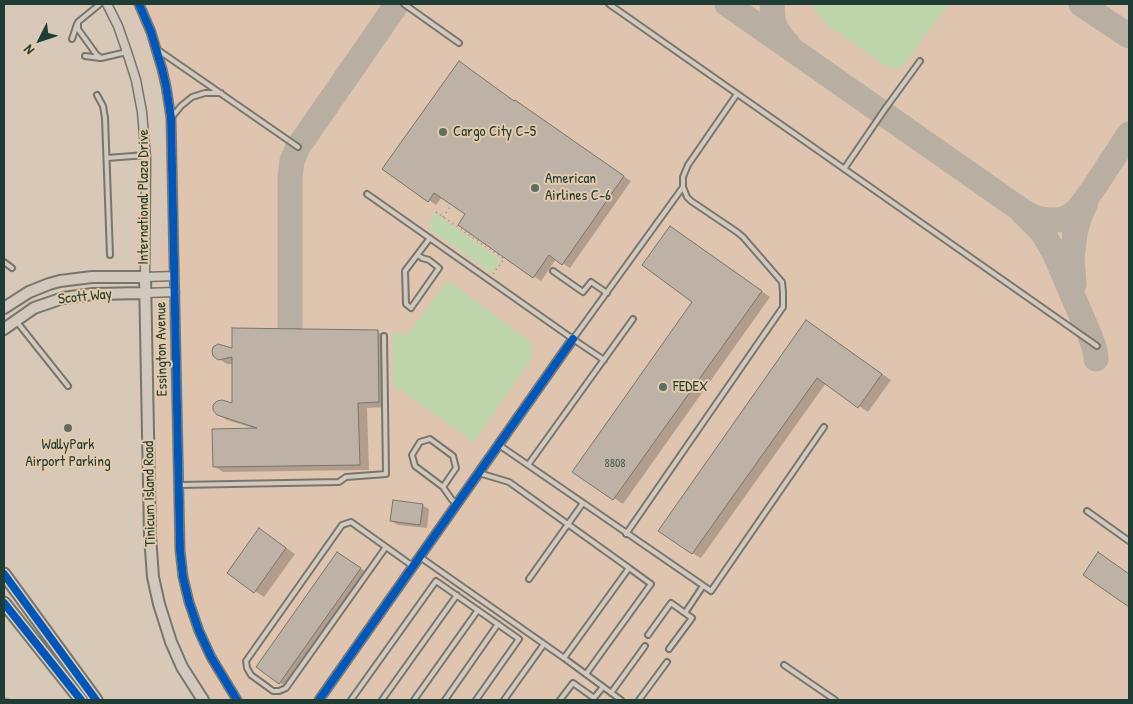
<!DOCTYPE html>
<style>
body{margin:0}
#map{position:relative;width:1133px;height:704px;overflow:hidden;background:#d7c8b8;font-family:"Patrick Hand",sans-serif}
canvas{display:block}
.frame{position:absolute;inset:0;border:5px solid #1f3d34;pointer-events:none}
.north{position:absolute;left:15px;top:15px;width:50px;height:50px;-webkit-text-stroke:4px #e4c9ab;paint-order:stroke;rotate:229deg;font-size:14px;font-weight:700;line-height:20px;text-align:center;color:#1f3d34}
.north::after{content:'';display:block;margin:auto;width:18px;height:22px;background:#1f3d34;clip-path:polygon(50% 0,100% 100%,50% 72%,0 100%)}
</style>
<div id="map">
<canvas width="1133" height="704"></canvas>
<div class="frame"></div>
<div class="north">N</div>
</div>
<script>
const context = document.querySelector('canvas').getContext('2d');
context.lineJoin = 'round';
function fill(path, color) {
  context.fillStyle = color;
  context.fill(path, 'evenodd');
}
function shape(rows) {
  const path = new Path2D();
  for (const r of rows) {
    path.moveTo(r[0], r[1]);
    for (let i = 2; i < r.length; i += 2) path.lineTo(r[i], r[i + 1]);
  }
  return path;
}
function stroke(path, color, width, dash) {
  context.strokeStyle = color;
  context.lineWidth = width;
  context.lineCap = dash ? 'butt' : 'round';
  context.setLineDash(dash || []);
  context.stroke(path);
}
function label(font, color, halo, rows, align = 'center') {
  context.font = font + ' "Patrick Hand",sans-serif';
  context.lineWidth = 4;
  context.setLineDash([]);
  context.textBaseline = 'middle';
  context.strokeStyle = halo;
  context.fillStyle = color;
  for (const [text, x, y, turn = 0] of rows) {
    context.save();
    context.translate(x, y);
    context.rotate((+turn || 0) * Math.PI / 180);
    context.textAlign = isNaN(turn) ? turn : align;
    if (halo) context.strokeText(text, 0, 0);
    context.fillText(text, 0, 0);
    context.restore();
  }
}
const built = shape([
 [130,4,1129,4,1129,700,214,700,204,686,190,660,179,636,165,592,158,551,155,296,166,207,164,117,162,100,147,43,141,26]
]);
const green = shape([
 [813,4,948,4,903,66,895,69,887,67,821,20,815,9],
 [435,213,501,260,493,272,492,271,491,272,430,230,431,228,429,225,429,222],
 [448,280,533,344,531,359,474,442,393,385,392,333,407,335]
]);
const shadow = shape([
 [516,101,631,181,570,268,556,259,541,281,534,276,467,214,442,197,436,205,383,169],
 [680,233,770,297,623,504,574,471,694,302],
 [815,327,891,380,868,412,826,383,701,558,692,553],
 [378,332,387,337,388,407,367,408,369,470,223,472,214,466,256,429,227,420,218,414,233,405,233,364,227,364,217,358,233,349],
 [422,505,429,509,427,528,398,525,391,521],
 [268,535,295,554,264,597,229,573],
 [347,559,369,574,289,688,280,683]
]);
const taxiway = shape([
 [727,4,1024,212,1036,218,1048,220,1059,220,1068,217,1077,211,1093,189,1129,134],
 [772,4,773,20,776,28,783,39,788,44],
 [1081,4,1129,36],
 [1022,212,1042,232,1054,252,1090,336,1095,350,1096,359],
 [1074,285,1072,258,1075,233,1080,216,1086,202],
 [290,329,290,178,292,161,298,147,397,4]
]);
const building = shape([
 [459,61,514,101,515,100,624,176,562,265,549,255,533,278,458,225,465,214,434,193,428,202,382,169,459,61],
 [670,226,762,291,613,500,572,472,692,302,642,265,670,226],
 [806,320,882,374,858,408,817,378,692,554,658,531,806,320],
 [232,328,378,330,379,402,358,403,360,465,213,467,212,429,257,428,217,415,213,410,213,405,217,401,222,400,232,403,232,357,218,360,213,356,212,351,213,347,218,344,232,348,232,328],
 [393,500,423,504,420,525,390,521,393,500],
 [259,528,286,548,254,593,227,573,259,528],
 [337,552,361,568,279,684,256,667,337,552],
 [1098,552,1129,574,1129,607,1083,575,1098,552]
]);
const path = shape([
 [436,212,504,259,493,274],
 [443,217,451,205]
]);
const lane = shape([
 [100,4,78,22,78,29,96,54,101,58,127,52],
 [404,4,459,43],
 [609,4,1097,346],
 [72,39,77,24],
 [158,50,298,147],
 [85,56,100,58],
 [97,95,103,106,105,118,110,255],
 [172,117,181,106,192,97,205,93,221,93],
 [107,158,146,155],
 [844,169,885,109,920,61],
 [367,194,573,339,683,187],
 [418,255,422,258,429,260,439,268,411,308,406,304,405,271,430,238],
 [4,262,12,268],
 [553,271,583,292,591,282,607,293],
 [17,322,68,386],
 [573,339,604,360],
 [499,445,711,591,824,427],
 [528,465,633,319],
 [179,485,339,482,346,477,386,474,384,336],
 [443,487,456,468,453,456,430,439,420,442,412,455,415,466,443,487,452,500,458,504],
 [1087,511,1129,541],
 [626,534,783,307,783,292,782,282,743,237,737,232,691,201,687,197,683,187,683,177,688,165,737,94],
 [386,547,286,688,279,691,273,691,251,675,247,668,246,661,342,525,351,522,414,567],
 [420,557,564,658,629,568,509,482,479,473],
 [529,579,583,503],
 [648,635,671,603,685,613,703,586],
 [669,649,692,618,685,613],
 [564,658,621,700],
 [784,665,835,700],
 [586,674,651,584,629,568],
 [611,693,645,646],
 [351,700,436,581,519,639,476,700],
 [382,700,457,595],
 [414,700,478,610],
 [445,700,498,624],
 [504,700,544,644],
 [560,700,573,683,594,698,603,687],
 [639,700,667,662]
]);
const street = shape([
 [107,4,118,26,127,52,136,80,142,112,146,158,145,277,174,276],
 [139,4,151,32,162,69,166,86,171,118,180,550,183,577,189,602,199,631,211,657,237,700],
 [145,293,175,292],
 [319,700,573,339]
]);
const secondary = shape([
 [4,308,29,292,49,284,60,281,92,277,145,277,150,536,153,577,159,604,171,642,182,667,203,700],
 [4,329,34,308,63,298,93,294,145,293]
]);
const primary = shape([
 [4,574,96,700],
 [4,603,81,700]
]);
const rail = shape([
 [4,698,9,700]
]);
const cycleway = shape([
 [139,4,151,32,162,69,166,86,171,118,180,550,183,577,189,602,199,631,211,657,237,700],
 [4,574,96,700],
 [4,603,81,700],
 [319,700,573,339]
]);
const markers = [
 [443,132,5,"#5f6e62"],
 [535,188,5,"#5f6e62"],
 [663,387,5,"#5f6e62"],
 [68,428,5,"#5f6e62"]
];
const numberNames = [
 ["8808",615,464]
];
const poiNames = [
 ["Cargo City C-5",453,132],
 ["American",545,179],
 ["Airlines C-6",545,196],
 ["FEDEX",673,387],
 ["WallyPark",68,445,"center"],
 ["Airport Parking",68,462,"center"]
];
const streetNames = [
 ["International Plaza Drive",144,197,-90],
 ["Scott Way",85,297,-6],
 ["Essington Avenue",162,349,-91],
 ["Tinicum Island Road",150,494,-91]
];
fill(built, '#dfc5af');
fill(green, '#bfd6ac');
fill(shadow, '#0003');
stroke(taxiway, '#b8aea2', 25);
fill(building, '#beb2a7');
stroke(building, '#77766d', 1);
stroke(lane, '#77766d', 8);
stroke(street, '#77766d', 11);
stroke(secondary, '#77766d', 14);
stroke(primary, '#77766d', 15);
stroke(path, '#98948b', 2, [1, 4]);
stroke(lane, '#d2c8bd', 4);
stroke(street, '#d2c8bd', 8);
stroke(secondary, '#d2c8bd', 10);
stroke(primary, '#d8cdc0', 11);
stroke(rail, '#98948b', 2.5, [8, 4]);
stroke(cycleway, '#0057b8', 8);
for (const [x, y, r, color] of markers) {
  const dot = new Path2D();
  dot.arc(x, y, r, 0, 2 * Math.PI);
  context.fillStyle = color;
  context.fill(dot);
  stroke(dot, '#e4c9ab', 2);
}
label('12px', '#4c5e55', null, numberNames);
label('15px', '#1f3d34', '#e4c9ab', poiNames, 'left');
label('15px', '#1f3d34', '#e4c9ab', streetNames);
</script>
